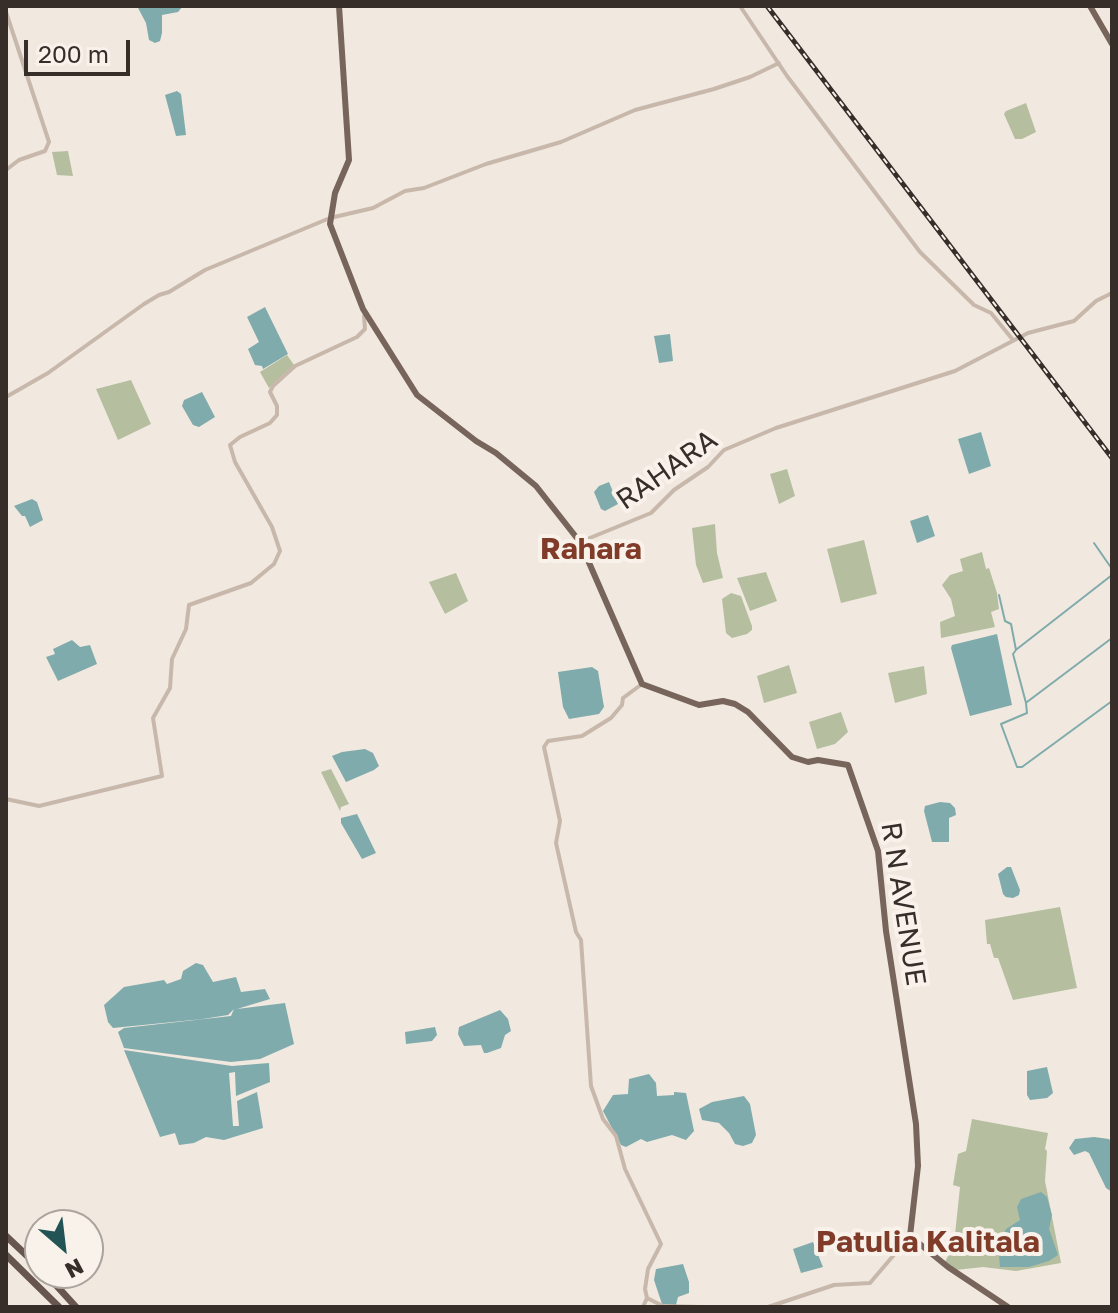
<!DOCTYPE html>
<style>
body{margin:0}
#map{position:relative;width:1118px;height:1313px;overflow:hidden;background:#f1e8df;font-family:"Golos Text",sans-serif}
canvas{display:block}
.frame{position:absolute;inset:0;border:8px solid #372e2a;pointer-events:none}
.north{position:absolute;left:24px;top:1209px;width:80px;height:80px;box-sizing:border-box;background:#f9f2eb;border:2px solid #aba49e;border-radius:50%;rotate:152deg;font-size:22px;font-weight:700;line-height:32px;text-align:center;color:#372e2a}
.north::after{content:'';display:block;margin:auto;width:28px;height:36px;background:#225355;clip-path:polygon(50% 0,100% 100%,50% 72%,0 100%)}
.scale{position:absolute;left:24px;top:40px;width:106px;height:36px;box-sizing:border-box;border:4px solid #372e2a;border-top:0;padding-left:10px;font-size:24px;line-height:28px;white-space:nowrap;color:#372e2a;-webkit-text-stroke:6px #f9f2eb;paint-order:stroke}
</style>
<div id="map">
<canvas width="1118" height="1313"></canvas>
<div class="frame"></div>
<div class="north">N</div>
<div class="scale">200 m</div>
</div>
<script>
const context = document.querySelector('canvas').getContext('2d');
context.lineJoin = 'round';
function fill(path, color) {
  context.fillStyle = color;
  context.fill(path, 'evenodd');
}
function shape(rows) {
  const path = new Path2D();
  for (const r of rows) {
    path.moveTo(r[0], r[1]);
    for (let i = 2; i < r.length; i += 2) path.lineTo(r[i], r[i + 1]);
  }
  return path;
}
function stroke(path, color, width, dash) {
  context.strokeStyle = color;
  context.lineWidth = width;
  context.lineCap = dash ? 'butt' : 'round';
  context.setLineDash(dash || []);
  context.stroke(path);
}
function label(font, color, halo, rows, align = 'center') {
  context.font = font + ' "Golos Text",sans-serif';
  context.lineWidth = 8;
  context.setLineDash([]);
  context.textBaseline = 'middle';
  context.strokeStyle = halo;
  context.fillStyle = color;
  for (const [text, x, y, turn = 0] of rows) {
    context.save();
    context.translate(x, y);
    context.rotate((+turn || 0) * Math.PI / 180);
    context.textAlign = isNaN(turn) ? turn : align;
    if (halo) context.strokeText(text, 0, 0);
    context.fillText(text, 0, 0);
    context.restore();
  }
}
const green = shape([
 [1026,103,1036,132,1022,139,1015,139,1004,114,1006,111],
 [68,151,73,176,57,175,52,152],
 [287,355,294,365,269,388,260,372],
 [131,380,151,424,118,440,96,389],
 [787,469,795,496,779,504,770,474],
 [715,524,717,553,723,578,703,583,696,565,692,528],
 [864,540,877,594,841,603,827,549],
 [982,552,986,569,989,568,997,593,999,609,991,612,995,627,941,638,940,622,955,616,951,599,942,585,950,575,963,571,960,559],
 [766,572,777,601,750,611,737,578],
 [456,573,468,601,445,614,429,582],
 [731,593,741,596,752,626,752,630,747,634,732,638,726,633,722,599],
 [789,665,797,693,764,703,757,676],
 [924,666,927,694,895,703,888,673],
 [841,712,848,732,835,744,817,749,809,722],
 [331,769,349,804,341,807,340,811,321,772],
 [1060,907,1077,988,1013,1000,998,958,994,958,990,944,987,944,985,920],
 [972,1119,1048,1133,1045,1149,1047,1151,1045,1181,1061,1263,1016,1271,983,1267,956,1270,945,1262,954,1244,960,1187,953,1185,958,1154,966,1151]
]);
const water = shape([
 [137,6,183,6,178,12,162,15,162,33,160,41,155,43,149,40,146,23],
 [177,91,181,94,186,135,176,136,165,95],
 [265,307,288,354,263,369,262,366,255,365,248,349,259,342,247,317],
 [670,334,673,361,659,363,654,336],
 [202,392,215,417,199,427,193,425,182,406,184,400],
 [981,432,991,466,969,474,958,439],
 [609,482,618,504,605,511,601,509,594,492,599,486],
 [32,499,37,502,43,520,30,527,25,516,22,516,14,506],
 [928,515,935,536,917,543,910,521],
 [997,634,1012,705,970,716,951,648,952,645],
 [72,640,80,647,90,645,97,664,58,681,46,657,55,654,53,649],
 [592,667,598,671,604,707,599,714,569,719,563,707,558,672],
 [365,749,373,753,379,766,374,770,346,782,332,756,342,752],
 [940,802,950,803,955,808,956,815,949,818,949,842,932,842,924,811,925,806],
 [357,814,376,853,362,859,341,823,341,818],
 [1007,867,1011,867,1020,890,1019,895,1013,898,1006,897,1003,894,998,874],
 [196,963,203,965,213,982,236,977,241,992,265,989,270,999,237,1009,285,1003,294,1044,260,1059,231,1062,124,1048,118,1032,124,1028,231,1016,234,1009,228,1015,203,1019,113,1028,108,1022,104,1005,124,987,164,980,167,984,181,979,183,971],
 [500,1010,508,1019,511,1031,505,1035,501,1048,487,1053,484,1053,481,1045,464,1046,458,1034,459,1027],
 [435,1027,437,1035,432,1041,406,1044,405,1032],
 [124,1050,232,1066,269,1063,270,1082,236,1096,235,1072,229,1073,233,1126,239,1126,237,1101,257,1092,263,1128,224,1140,206,1137,194,1143,179,1145,175,1133,160,1137],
 [1047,1067,1053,1093,1047,1098,1030,1100,1027,1095,1027,1071],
 [649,1074,656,1083,657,1096,674,1095,674,1092,686,1093,694,1131,686,1140,672,1135,647,1142,641,1139,626,1147,621,1145,603,1111,613,1095,628,1094,629,1079],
 [744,1096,750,1104,756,1135,752,1143,743,1146,735,1144,729,1133,719,1123,702,1120,699,1109,712,1102],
 [1094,1137,1109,1139,1112,1144,1112,1192,1106,1188,1089,1153,1085,1151,1074,1155,1069,1148,1075,1139],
 [1041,1192,1047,1197,1052,1215,1049,1229,1058,1255,1049,1261,1029,1267,1000,1267,999,1255,1003,1236,1006,1229,1020,1220,1017,1207,1021,1199],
 [813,1242,823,1267,801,1273,793,1249],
 [683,1264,689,1282,689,1293,678,1297,676,1305,662,1304,654,1280,656,1269]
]);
const stream = shape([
 [1094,543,1112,569],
 [999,595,1005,621,1011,624,1016,650,1013,654,1026,703,1027,713,1001,724,1017,767,1022,767,1112,701],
 [1017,649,1112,575],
 [1027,702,1112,638]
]);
const tertiary = shape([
 [740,6,787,76,920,252,974,305,991,313,1013,340],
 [6,12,49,142,45,151,19,160,6,170],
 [6,397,48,373,144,304,159,295,169,292,205,270,330,218,373,208,405,191,424,188,486,164,561,142,635,110,714,89,750,77,779,63],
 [580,542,651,513,674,490,708,467,724,450,776,428,955,371,1028,333,1074,321,1096,301,1112,293],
 [642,684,623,698,622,705,611,718,582,736,548,741,544,747,560,821,556,843,576,932,581,940,591,1086,603,1119,616,1136,625,1169,661,1244,648,1269,645,1289,647,1298,643,1307],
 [6,799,39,806,162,776,153,718,170,688,172,659,186,629,189,605,251,583,274,564,280,551,272,527,235,462,230,445,240,437,270,423,277,415,277,406,270,392,273,386,295,366,357,337,365,329,364,316],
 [647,1298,663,1306,699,1307],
 [768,1307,834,1285,870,1283,910,1236]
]);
const primary = shape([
 [339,6,349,160,335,193,330,224,363,309,417,395,476,441,496,453,536,486,580,542,642,684,699,705,723,701,735,704,748,712,792,757,808,762,818,760,848,765,878,851,886,931,916,1124,918,1166,910,1236,948,1267,1008,1307],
 [1090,6,1112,44]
]);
const trunk = shape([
 [6,1236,40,1268],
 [6,1255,59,1307],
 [45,1273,76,1307]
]);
const rail = shape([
 [767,6,1112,458]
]);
const streetNames = [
 ["RAHARA",667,470,-35],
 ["R N AVENUE",903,904,81]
];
const neighbourhoodNames = [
 ["Rahara",591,549],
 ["Patulia Kalitala",928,1242]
];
fill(green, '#b5bf9f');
fill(water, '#80abac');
stroke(stream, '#80abac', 2);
stroke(tertiary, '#c8b8ab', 4);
stroke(primary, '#77655c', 6);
stroke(trunk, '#67564f', 7);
stroke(rail, '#372e2a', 5);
stroke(rail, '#f9f2eb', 2, [6]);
label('28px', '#372e2a', '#f9f2eb', streetNames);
label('bold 30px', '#803b29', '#f9f2eb', neighbourhoodNames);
</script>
